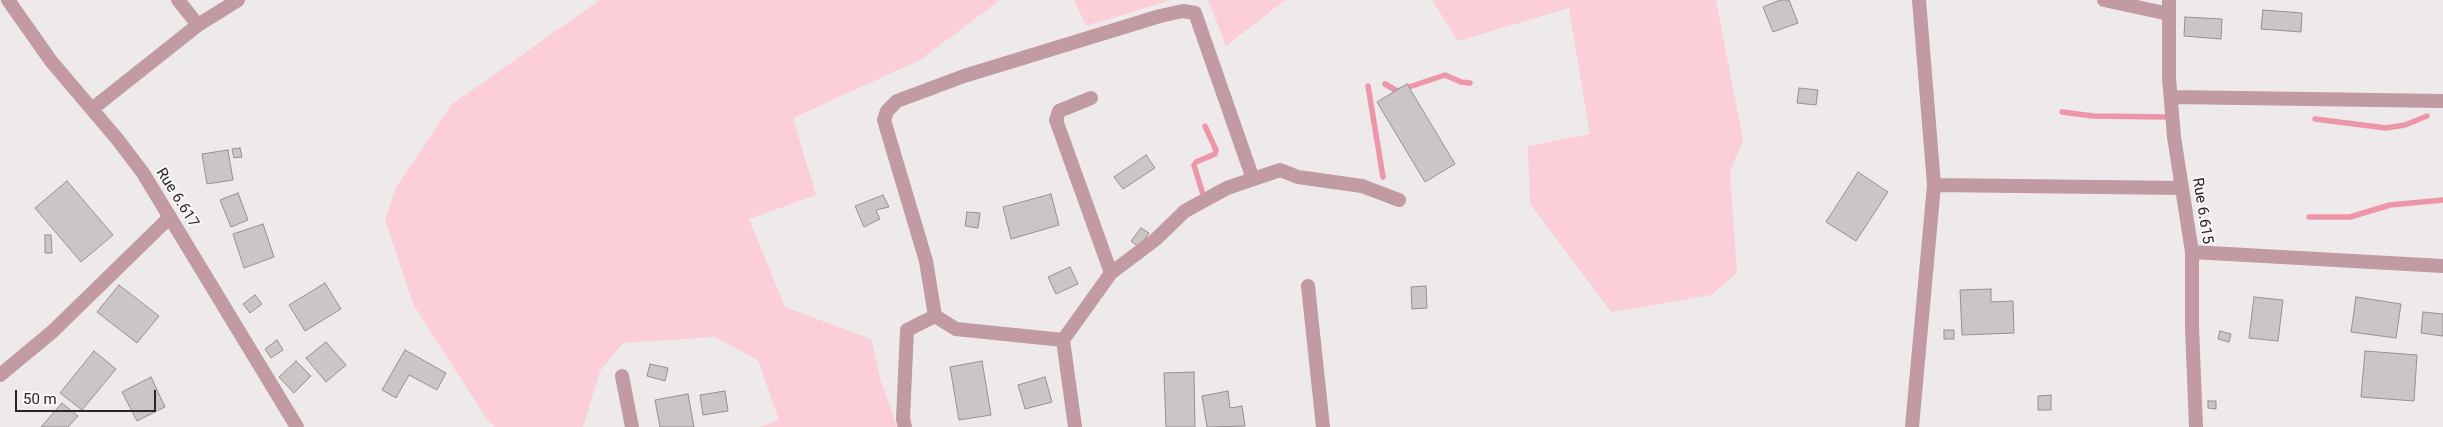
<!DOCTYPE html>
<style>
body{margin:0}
#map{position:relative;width:2443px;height:427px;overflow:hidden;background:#eee9ea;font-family:Roboto,sans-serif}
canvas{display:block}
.scale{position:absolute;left:15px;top:390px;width:141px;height:22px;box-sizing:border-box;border:2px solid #272525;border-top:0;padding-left:6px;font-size:15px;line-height:18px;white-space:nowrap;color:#272525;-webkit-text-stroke:4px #fbf6f7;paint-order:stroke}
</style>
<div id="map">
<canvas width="2443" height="427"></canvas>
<div class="scale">50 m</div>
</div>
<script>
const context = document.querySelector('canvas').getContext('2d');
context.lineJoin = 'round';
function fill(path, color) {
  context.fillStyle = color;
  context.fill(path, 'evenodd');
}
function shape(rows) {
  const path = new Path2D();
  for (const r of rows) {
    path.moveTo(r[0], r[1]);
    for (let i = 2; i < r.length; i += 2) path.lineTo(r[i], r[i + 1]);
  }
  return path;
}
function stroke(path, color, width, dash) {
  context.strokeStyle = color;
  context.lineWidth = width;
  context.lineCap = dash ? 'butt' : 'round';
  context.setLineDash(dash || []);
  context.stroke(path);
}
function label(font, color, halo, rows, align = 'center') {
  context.font = font + ' Roboto,sans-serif';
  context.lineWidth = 4;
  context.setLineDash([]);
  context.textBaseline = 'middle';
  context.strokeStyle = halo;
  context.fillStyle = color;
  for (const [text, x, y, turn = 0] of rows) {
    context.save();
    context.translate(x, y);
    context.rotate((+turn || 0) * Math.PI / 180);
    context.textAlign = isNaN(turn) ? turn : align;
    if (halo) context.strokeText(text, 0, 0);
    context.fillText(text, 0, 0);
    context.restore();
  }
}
const green = shape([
 [600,0,1000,0,920,60,793,118,816,195,749,219,785,307,871,339,881,381,897,427,760,427,779,420,758,360,714,337,623,343,600,371,583,427,495,427,486,418,413,304,385,220,396,187,451,105],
 [1074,0,1171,0,1086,26],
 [1208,0,1285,0,1226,46],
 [1432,0,1716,0,1743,140,1730,172,1737,273,1711,295,1611,312,1530,204,1528,146,1590,134,1569,8,1458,41]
]);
const stream = shape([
 [1385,84,1397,91,1445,75,1461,82,1470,83],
 [1368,86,1383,177],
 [2062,112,2093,116,2166,117],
 [2315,119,2386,128,2405,125,2427,116],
 [1205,201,1194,165,1196,162,1215,154,1216,150,1205,126],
 [2309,217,2350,217,2390,205,2443,200]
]);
const building = shape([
 [1780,0,1789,0,1798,23,1773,32,1763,7,1780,0],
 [2263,10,2302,13,2301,32,2261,29,2263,10],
 [2185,17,2222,19,2221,39,2184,36,2185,17],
 [1407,84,1455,164,1425,182,1377,102,1407,84],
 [1799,88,1818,90,1816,105,1797,103,1799,88],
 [240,148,242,157,234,158,232,149,240,148],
 [228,150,233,180,207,184,202,154,228,150],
 [1146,155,1155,168,1123,189,1114,177,1146,155],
 [1858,172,1888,192,1856,241,1826,222,1858,172],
 [67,181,113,235,81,262,35,208,67,181],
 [238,193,248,220,231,227,220,200,238,193],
 [1051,194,1059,225,1011,239,1003,207,1051,194],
 [883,195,889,207,876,210,880,219,864,227,855,206,883,195],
 [967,212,980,213,978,228,965,226,967,212],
 [263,224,274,257,244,268,233,234,263,224],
 [1141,228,1149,233,1139,247,1131,241,1141,228],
 [45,235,51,235,52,253,45,253,45,235],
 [1070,267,1078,284,1056,294,1048,277,1070,267],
 [325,283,341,309,305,331,289,305,325,283],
 [119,285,159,316,137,343,97,312,119,285],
 [1426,286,1427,308,1412,309,1411,287,1426,286],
 [1991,289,1991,302,2013,301,2014,333,1962,335,1960,290,1991,289],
 [255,295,262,304,250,313,243,304,255,295],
 [2254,297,2283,300,2278,341,2249,338,2254,297],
 [2356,297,2401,304,2396,338,2351,332,2356,297],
 [2423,312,2443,314,2443,336,2421,333,2423,312],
 [1944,330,1954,330,1954,339,1944,339,1944,330],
 [2220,331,2231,334,2229,342,2218,339,2220,331],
 [277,340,283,350,271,358,265,349,277,340],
 [326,342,346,365,326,382,306,358,326,342],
 [405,350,446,373,437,390,409,375,396,398,382,390,405,350],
 [94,351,116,369,82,410,60,393,94,351],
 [2365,351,2417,355,2414,401,2361,397,2365,351],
 [296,361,311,376,294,393,279,377,296,361],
 [982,361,991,415,959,420,950,367,982,361],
 [650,364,668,368,665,381,647,376,650,364],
 [1194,372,1195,427,1166,427,1164,373,1194,372],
 [151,377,165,407,137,421,122,392,151,377],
 [1045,377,1052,402,1025,409,1018,385,1045,377],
 [725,391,728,411,703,415,700,395,725,391],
 [1228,391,1230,408,1242,406,1245,426,1207,427,1202,396,1228,391],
 [688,394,694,427,660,427,655,400,688,394],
 [2051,395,2051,410,2038,410,2038,396,2051,395],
 [2208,401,2216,401,2216,409,2208,408,2208,401],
 [62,403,78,416,68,427,41,427,62,403]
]);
const minor = shape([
 [178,0,198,25],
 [2104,0,2169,14],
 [2169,0,2169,78,2174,137,2192,252,2192,327,2196,427],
 [2172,97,2443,101],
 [1091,98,1059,111,1056,120,1111,273],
 [92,109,198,25,238,0],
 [1934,185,2182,188],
 [2192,252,2443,266],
 [1308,286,1323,427],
 [935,316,956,329,1063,340],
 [0,375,52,332,170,217],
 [622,376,632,427],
 [905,427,903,419,907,330,935,316,926,261,884,120,887,111,897,101,964,76,1160,16,1183,11,1195,13,1253,179],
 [1075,427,1063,340,1111,273,1156,239,1185,211,1227,188,1280,170,1298,177,1362,186,1399,200],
 [1912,427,1934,185,1919,0]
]);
const tertiary = shape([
 [8,0,51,61,118,140,143,173,297,427]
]);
const streetNames = [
 ["Rue 6.617",177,198,58],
 ["Rue 6.615",2202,211,81]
];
fill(green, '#fcced7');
stroke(stream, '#ed96aa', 5.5);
fill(building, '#cbc5c6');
stroke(building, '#959091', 1);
stroke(minor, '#c19aa2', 14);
stroke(tertiary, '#c19aa2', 14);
label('15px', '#272525', '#fbf6f7', streetNames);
</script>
